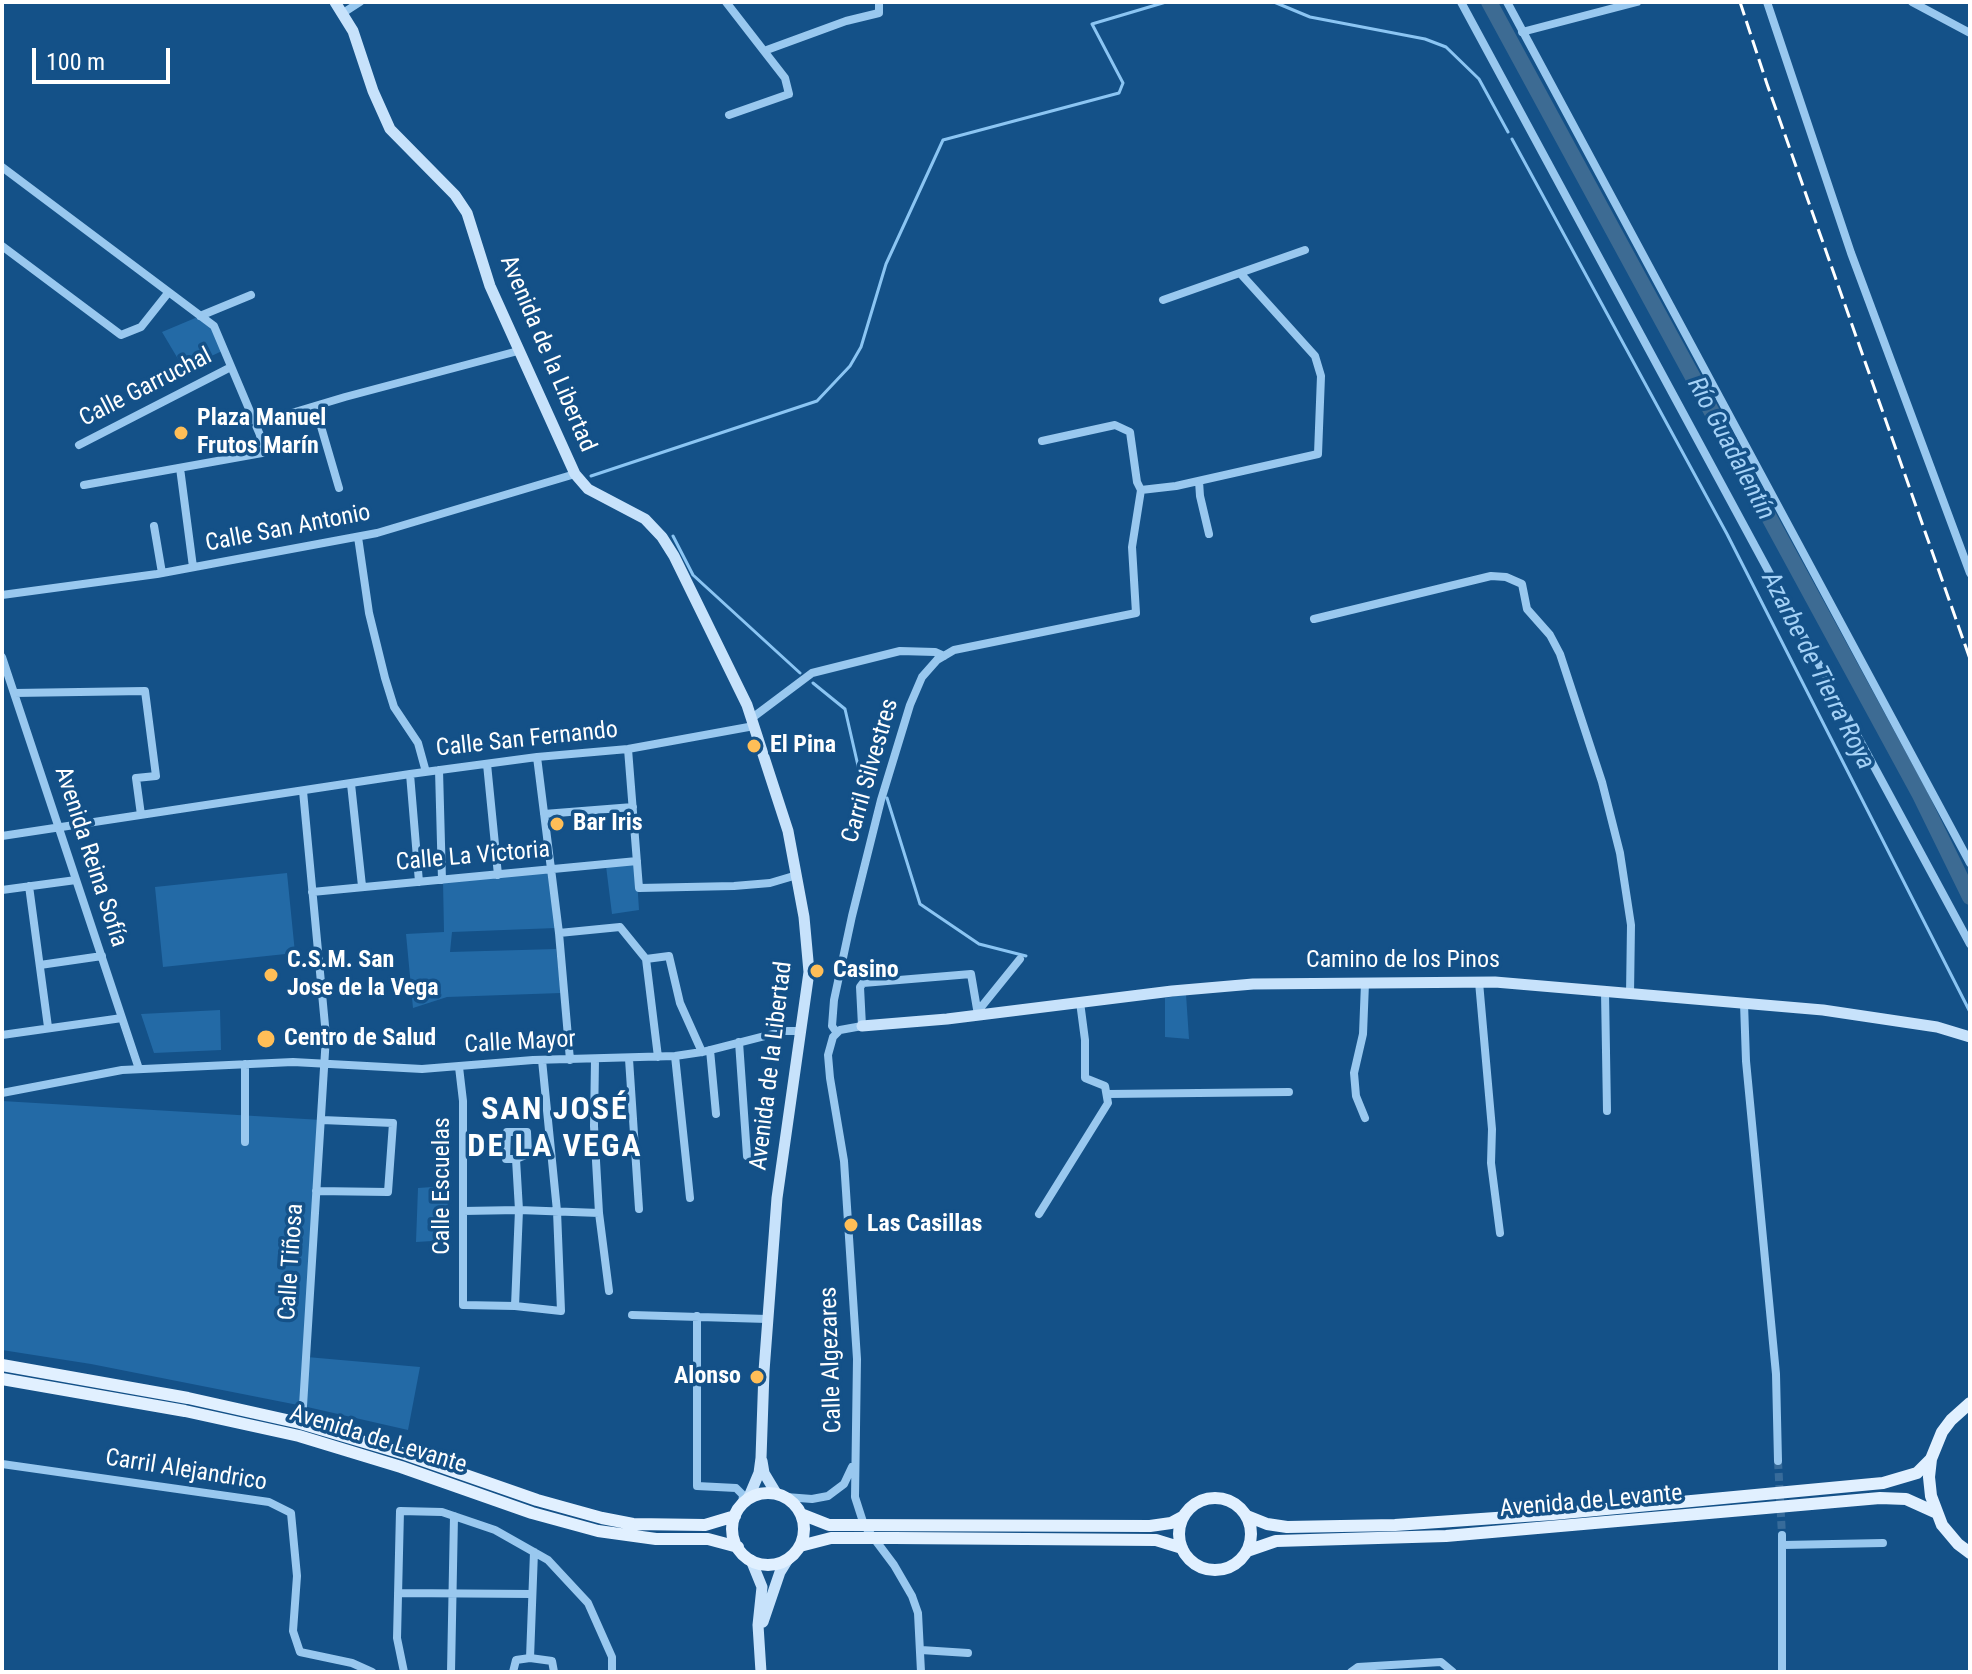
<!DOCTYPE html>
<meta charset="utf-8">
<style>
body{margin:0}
#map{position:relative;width:1972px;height:1674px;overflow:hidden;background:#145188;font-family:"Roboto Condensed",sans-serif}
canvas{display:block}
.frame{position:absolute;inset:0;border:4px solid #fff;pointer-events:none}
.scale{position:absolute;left:32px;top:48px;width:138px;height:36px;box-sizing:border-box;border:4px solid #fff;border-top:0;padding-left:10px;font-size:24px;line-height:28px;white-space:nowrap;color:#fff;-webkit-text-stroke:6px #145188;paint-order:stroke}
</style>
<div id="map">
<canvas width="1972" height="1674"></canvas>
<div class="frame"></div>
<div class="scale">100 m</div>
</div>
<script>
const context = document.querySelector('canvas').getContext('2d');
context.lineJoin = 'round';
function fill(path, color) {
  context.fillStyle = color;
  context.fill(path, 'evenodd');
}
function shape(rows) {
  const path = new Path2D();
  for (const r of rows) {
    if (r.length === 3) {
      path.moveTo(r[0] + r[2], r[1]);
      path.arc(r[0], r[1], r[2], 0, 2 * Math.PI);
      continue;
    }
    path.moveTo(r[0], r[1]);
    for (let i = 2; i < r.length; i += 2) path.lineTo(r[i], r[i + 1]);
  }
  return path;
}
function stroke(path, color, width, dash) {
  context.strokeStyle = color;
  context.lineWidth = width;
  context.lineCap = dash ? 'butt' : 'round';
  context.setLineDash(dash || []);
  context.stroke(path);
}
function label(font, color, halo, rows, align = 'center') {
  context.font = font + ' "Roboto Condensed",sans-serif';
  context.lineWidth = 7;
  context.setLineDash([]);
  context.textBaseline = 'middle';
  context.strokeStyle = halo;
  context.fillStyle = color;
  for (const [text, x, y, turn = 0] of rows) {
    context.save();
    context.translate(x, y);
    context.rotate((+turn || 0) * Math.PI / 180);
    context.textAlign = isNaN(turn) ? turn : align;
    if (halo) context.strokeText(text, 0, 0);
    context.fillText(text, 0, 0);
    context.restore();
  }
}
const green = shape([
 [200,316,214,326,222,351,184,369,162,332],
 [636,863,639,910,612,914,606,866],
 [550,872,556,928,452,932,450,952,556,949,561,993,447,997,413,1008,406,934,444,932,443,881],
 [287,873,295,953,163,967,155,887],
 [1186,994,1189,1039,1165,1037,1165,998],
 [220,1010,221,1050,154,1053,141,1014],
 [2,1101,322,1120,307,1357,420,1367,408,1430,303,1406,91,1364,2,1350],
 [447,1186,449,1240,416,1242,418,1188]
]);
const stream = shape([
 [1274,2,1310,17,1425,39,1446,47,1479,79,1508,132],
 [1512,139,1727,534,1970,1012],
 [591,476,817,401,850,366,861,347,886,264,943,140,1119,93,1123,83,1092,24,1166,2],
 [673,536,693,575,800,673],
 [813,683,845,709,859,770,867,778],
 [887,798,920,904,979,944,1026,956]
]);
const river = shape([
 [1489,2,1920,795,1970,897]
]);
const streetTunnel = shape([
 [1778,1461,1782,1535]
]);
const street = shape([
 [726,2,764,51,846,21,879,13,879,2],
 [1461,2,1970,944],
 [1507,2,1970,863],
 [1767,2,1851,253,1970,573],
 [1912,2,1970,33],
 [343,13,360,2],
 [1522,32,1637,2],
 [729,115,789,94,785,78,764,51],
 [2,167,214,326,260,435,262,453,84,485],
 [2,246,121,335,141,327,168,293],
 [1163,300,1305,250],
 [200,316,251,295],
 [315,406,339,488],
 [255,424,345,397,518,351],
 [1042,441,1115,425,1130,432,1137,482,1141,490],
 [79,445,231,367],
 [180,468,193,567],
 [1199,481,1200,496,1209,534],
 [1141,490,1176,486,1318,454,1321,376,1315,356,1240,273],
 [154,526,162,573],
 [358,537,369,613,385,678,394,707,418,743,426,772],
 [2,595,157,574,377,533,575,474],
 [1314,619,1491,576,1506,577,1522,584,1527,609,1550,635,1560,654,1602,782,1620,853,1631,925,1630,994],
 [2,657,139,1069],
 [14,693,145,691,156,776,136,778,141,815],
 [752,718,812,673,900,651,935,652,944,656],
 [628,749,639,888,734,886,770,883,797,875],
 [537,757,559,933,570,1060],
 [487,764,498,875],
 [439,770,442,880],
 [410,774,419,882],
 [351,784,362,886],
 [544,814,633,807],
 [2,836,410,774,537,757,628,749,754,726],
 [29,886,48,1027],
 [2,890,76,880],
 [312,892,637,861],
 [559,933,620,927,646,959,658,1057],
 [646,959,669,956,680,1003,702,1052],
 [40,965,102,956],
 [1479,982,1492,1129,1491,1163,1500,1233],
 [1365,983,1363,1034,1354,1073,1356,1096,1365,1118],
 [1605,992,1607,1111],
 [1744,1003,1746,1061,1776,1374,1778,1461],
 [978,1011,1020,959],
 [837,1033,832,1026,834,1000,852,916,881,800,910,705,922,677,937,660,954,650,1136,613,1132,547,1141,490],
 [2,1035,122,1018],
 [739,1042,747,1156],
 [710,1050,716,1114],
 [675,1056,690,1198],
 [629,1059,639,1209],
 [595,1060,594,1126,599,1213,609,1291],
 [245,1064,245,1142],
 [459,1067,463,1101,463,1305,515,1306,561,1311,557,1211,542,1060],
 [2,1093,122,1070,293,1062,422,1069,533,1060,675,1056,702,1052,784,1031,800,1031],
 [1108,1094,1289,1092],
 [507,1132,527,1132,528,1154,516,1159,506,1159,507,1132],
 [316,1191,388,1192,393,1123,322,1120],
 [463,1211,519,1210,599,1213],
 [1039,1214,1108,1103,1105,1086,1085,1078,1085,1040,1080,1002],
 [515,1306,519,1210,516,1159],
 [632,1315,767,1319],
 [697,1316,697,1486,736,1488,743,1495,742,1505],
 [303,1406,326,1036,303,791],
 [2,1464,269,1502,291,1513,297,1576,293,1631,300,1652,352,1663,372,1672],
 [786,1497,812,1499,828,1496,844,1484,852,1467],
 [1783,1545,1883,1543],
 [398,1593,532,1594],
 [921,1650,968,1653],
 [530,1658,534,1552],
 [404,1672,397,1638,400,1511,442,1512,495,1530,548,1560,588,1603,612,1657,612,1672],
 [451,1672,454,1516],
 [513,1672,516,1660,530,1658,552,1661,554,1672],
 [921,1672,918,1613,912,1596,894,1565,864,1525,855,1497,857,1359,844,1161,830,1078,828,1055,833,1037,840,1030,862,1026,860,987,863,983,971,974,977,1009],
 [1351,1672,1358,1667,1441,1662,1453,1672],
 [1782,1672,1782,1535]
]);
const secondary = shape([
 [335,2,353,31,373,91,390,129,455,195,467,213,490,286,575,474,588,489,645,519,662,537,674,556,747,705,788,831,804,917,809,972,777,1198,764,1371,761,1458,759,1473,748,1499],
 [862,1026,947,1019,1172,991,1253,984,1495,982,1823,1010,1937,1027,1970,1037],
 [762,1461,764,1473,776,1493],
 [751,1560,762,1587,758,1625,761,1672],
 [763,1622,780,1572,788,1559]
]);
const primary = shape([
 [2,1365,188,1398,300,1423,405,1454,537,1500,602,1518,633,1524,705,1525,735,1516],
 [2,1379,185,1411,299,1436,401,1467,532,1513,598,1531,656,1539,708,1539,738,1547],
 [1970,1403,1951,1420,1942,1432,1931,1459,1929,1477,1931,1496,1942,1525,1958,1544,1970,1553],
 [768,1529,36],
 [1215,1534,36],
 [801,1514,829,1525,846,1525,1150,1526,1171,1523,1184,1516],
 [1247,1516,1267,1524,1287,1527,1395,1525,1553,1514,1883,1483,1917,1473,1931,1459],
 [800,1546,831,1538,894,1538,1156,1540,1182,1548],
 [1247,1551,1276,1541,1446,1536,1880,1498,1906,1499,1937,1513]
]);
const rail = shape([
 [1740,2,1767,84,1970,659]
]);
const markers = [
 [181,433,8,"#ffbe57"],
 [754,746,8,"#ffbe57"],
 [557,824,8,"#ffbe57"],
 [817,971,8,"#ffbe57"],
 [271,975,8,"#ffbe57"],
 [266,1039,10,"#ffbe57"],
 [851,1225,8,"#ffbe57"],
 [757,1377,8,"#ffbe57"]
];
const streetNames = [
 ["Avenida de la Libertad",547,354,67],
 ["Calle Garruchal",146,388,-27],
 ["Calle San Antonio",288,529,-11],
 ["Calle San Fernando",527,740,-6],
 ["Carril Silvestres",871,771,-74],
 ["Avenida Reina Sofía",90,857,72],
 ["Calle La Victoria",473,857,-5],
 ["Camino de los Pinos",1403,961],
 ["Calle Mayor",520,1043,-3],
 ["Avenida de la Libertad",772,1066,-83],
 ["Calle Escuelas",443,1186,-90],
 ["Calle Tiñosa",292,1262,-86],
 ["Calle Algezares",832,1360,-92],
 ["Avenida de Levante",378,1440,17],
 ["Carril Alejandrico",186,1471,9],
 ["Avenida de Levante",1591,1502,-5]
];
const poiNames = [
 ["Plaza Manuel",197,419],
 ["Frutos Marín",197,447],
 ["El Pina",770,746],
 ["Bar Iris",573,824],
 ["C.S.M. San",287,961],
 ["Jose de la Vega",287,989],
 ["Casino",833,971],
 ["Centro de Salud",284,1039],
 ["Las Casillas",867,1225],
 ["Alonso",741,1377,"right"]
];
const waterNames = [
 ["Río Guadalentín",1730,449,62],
 ["Azarbe de Tierra Roya",1817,671,63]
];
const districtNames = [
 ["SAN JOSÉ",555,1111],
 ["DE LA VEGA",555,1148]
];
fill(green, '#236aa6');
stroke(stream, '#8bc5f3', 3);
stroke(river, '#3d6b93', 16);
stroke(streetTunnel, '#376b9a', 8, [8, 4]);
stroke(street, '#99c8ef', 8);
stroke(secondary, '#c7e2fb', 11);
stroke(primary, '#e1f0ff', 12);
stroke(rail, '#fff', 3, [14, 6]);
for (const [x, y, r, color] of markers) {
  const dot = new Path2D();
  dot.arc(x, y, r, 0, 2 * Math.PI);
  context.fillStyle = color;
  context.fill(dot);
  stroke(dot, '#145188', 3);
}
label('24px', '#fff', '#145188', streetNames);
label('bold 24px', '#fff', '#145188', poiNames, 'left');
label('italic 26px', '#a5d2f7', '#145188', waterNames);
context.letterSpacing = '2px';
label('bold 32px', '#fff', '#145188', districtNames);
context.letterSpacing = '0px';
</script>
